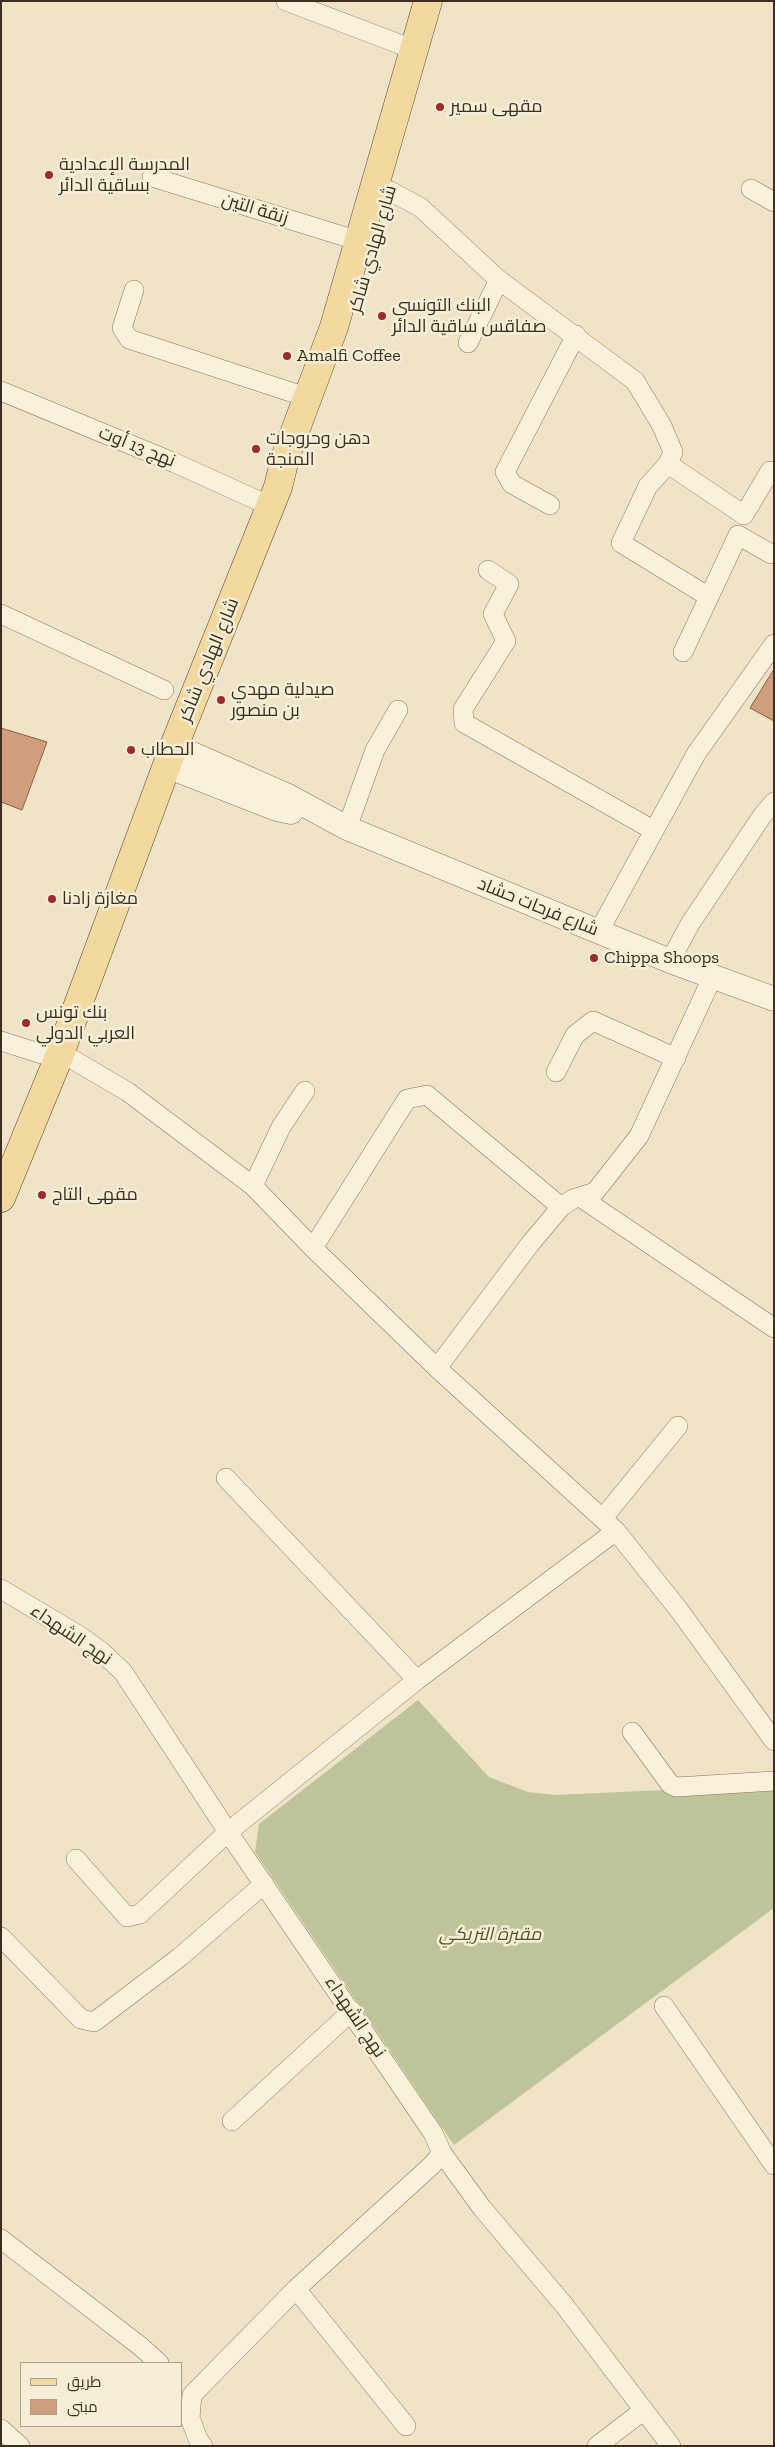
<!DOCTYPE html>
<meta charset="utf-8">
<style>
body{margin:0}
#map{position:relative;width:775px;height:2447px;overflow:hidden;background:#f0e4c8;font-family:"Zilla Slab",Cairo,serif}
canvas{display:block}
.frame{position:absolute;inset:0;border:2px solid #3d2e20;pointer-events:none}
.legend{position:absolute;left:20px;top:2362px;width:162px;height:65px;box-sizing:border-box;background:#f7eed8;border:1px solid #ada18e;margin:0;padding:6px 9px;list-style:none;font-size:15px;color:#3d2e20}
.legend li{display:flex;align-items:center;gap:10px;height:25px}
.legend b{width:25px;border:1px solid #ada18e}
</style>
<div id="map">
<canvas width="775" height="2447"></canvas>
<div class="frame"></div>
<ul class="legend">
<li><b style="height:6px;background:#f3d9a0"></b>طريق</li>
<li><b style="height:14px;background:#cf9f7d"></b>مبنى</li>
</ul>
</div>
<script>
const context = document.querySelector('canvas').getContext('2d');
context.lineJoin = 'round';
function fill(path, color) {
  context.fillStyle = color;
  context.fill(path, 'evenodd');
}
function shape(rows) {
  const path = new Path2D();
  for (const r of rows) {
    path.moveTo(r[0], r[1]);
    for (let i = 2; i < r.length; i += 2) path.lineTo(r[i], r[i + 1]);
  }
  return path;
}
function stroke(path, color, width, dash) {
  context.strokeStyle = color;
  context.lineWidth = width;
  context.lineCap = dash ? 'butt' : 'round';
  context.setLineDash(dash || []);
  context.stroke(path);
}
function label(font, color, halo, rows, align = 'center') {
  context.font = font + ' "Zilla Slab",Cairo,serif';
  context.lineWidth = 5;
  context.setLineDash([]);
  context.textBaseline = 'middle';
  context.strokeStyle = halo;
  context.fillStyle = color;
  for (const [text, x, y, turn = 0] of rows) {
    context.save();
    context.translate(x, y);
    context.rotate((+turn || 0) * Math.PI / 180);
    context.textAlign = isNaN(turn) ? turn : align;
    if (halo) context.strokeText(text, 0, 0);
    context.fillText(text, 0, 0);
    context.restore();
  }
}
const cemetery = shape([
 [418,1700,489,1777,528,1792,555,1795,774,1785,774,1908,454,2145,255,1852,259,1824]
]);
const building = shape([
 [774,669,774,721,750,708,774,669],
 [1,728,47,742,22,810,1,802,1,728]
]);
const minor = shape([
 [286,1,415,50],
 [152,177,359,241],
 [375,187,390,191,420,207,499,280,635,381,662,426,673,452,668,464,744,515,770,471,774,473],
 [751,189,774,202],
 [134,290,122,328,129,339,309,398],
 [468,343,499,280],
 [1,391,175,463,270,506],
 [668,464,648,486,621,543,709,597,683,652],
 [550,505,512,484,505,472,576,335],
 [488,570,509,584,493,614,506,641,463,709,464,723,653,830],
 [709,597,738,535,771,554],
 [1,614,164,690],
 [347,828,375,750,398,710],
 [599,931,696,754,774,644],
 [670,961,690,924,762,816,774,802],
 [1,1041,58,1059],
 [60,1052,128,1092,253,1186,313,1248,437,1368,616,1531,679,1610,774,1741],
 [556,1072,575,1035,593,1021,676,1058],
 [253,1186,281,1127,305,1091],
 [580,1197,774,1328],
 [313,1248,407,1099,427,1095,561,1207],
 [437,1368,530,1244,561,1207,573,1199,595,1192,639,1136,712,978],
 [226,1478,417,1680],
 [603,1518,678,1426],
 [1,1589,80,1636,102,1652,123,1672,228,1832,433,2133,442,2153,432,2165,296,2289,192,2395,190,2418,198,2439,203,2446],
 [632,1732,670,1784,676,1787,774,1781],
 [76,1859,127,1917,140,1914,228,1832,417,1680,616,1531],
 [1,1937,81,2019,94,2022,180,1957,264,1884],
 [664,2006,774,2165],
 [232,2121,352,2011],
 [442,2153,482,2208,564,2305,671,2446],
 [1,2239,140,2346,159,2363],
 [296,2289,406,2426],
 [1,2429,20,2446],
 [597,2446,644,2410]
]);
const tertiary = shape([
 [174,746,288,796,347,828,670,961,774,999],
 [167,766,277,809,291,812]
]);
const primary = shape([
 [1,1198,58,1059,174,746,278,487,286,455,334,327,428,1]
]);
const markers = [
 [440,107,5,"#9e2a2b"],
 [49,175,5,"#9e2a2b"],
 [382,316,5,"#9e2a2b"],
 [287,356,5,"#9e2a2b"],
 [256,449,5,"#9e2a2b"],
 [221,700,5,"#9e2a2b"],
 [131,750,5,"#9e2a2b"],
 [52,899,5,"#9e2a2b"],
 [594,958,5,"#9e2a2b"],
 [26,1023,5,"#9e2a2b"],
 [42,1195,5,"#9e2a2b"]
];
const poiNames = [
 ["مقهى سمير",450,107],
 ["المدرسة الإعدادية",59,165],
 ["بساقية الدائر",59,186],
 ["البنك التونسي",392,306],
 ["صفاقس ساقية الدائر",392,327],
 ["Amalfi Coffee",297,356],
 ["دهن وحروجات",266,439],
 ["المنجة",266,460],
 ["صيدلية مهدي",231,690],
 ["بن منصور",231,711],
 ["الحطاب",141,750],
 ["مغازة زادنا",62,899],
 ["Chippa Shoops",604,958],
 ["بنك تونس",36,1013],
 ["العربي الدولي",36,1034],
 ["مقهى التاج",52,1195]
];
const streetNames = [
 ["زنقة التين",255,209,17],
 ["شارع الهادي شاكر",373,249,-74],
 ["نهج 13 أوت",137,447,22],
 ["شارع الهادي شاكر",209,660,-68],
 ["شارع فرحات حشاد",538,907,22],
 ["نهج الشهداء",71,1635,34],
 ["نهج الشهداء",355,2017,56]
];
const parkNames = [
 ["مقبرة التريكي",490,1935]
];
fill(cemetery, '#bfc49a');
fill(building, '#cf9f7d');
stroke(building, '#8d5f41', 1);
stroke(minor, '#8d765c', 20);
stroke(tertiary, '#8d765c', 25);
stroke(primary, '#5b4430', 29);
stroke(minor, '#faf1dc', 19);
stroke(tertiary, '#faf1dc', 24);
stroke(primary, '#f3d9a0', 28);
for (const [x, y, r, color] of markers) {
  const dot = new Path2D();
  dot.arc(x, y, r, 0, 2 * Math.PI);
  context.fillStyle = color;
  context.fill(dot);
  stroke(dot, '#f7eed8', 2);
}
label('18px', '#3d2e20', '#f7eed8', poiNames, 'left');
label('18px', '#3d2e20', '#f7eed8', streetNames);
label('italic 18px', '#4d5a26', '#f7eed8', parkNames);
</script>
